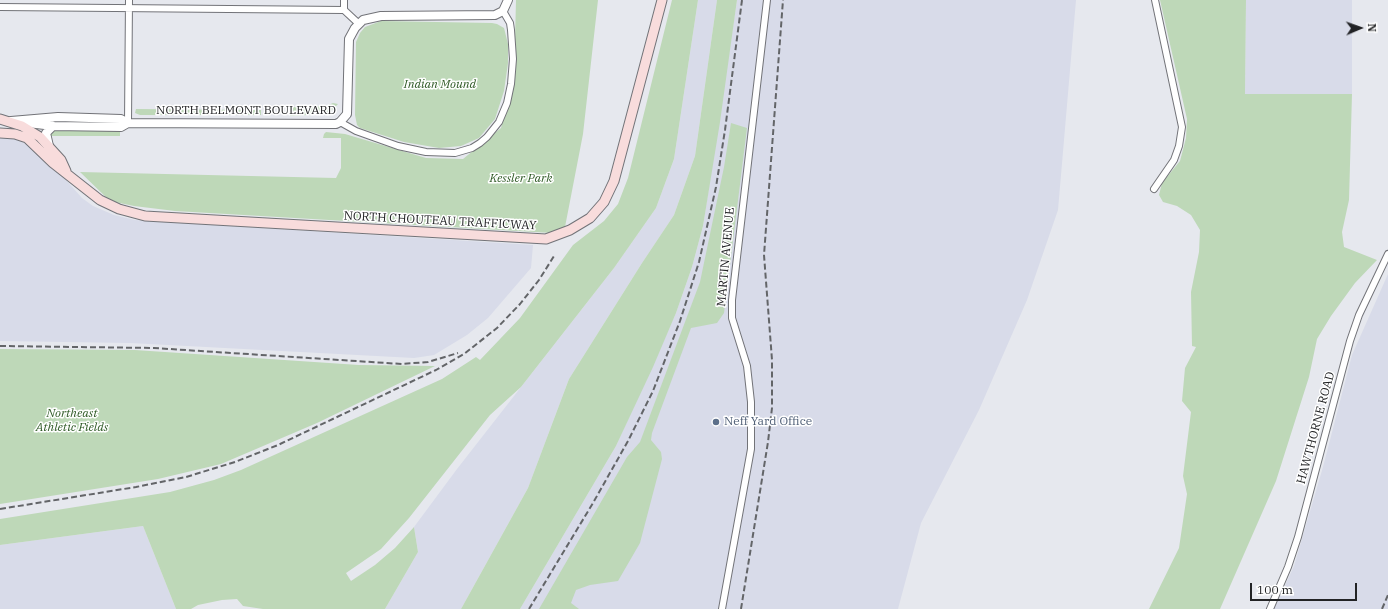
<!DOCTYPE html>
<style>
body{margin:0}
#map{position:relative;width:1388px;height:609px;overflow:hidden;background:#e6e8ee;font-family:"IBM Plex Serif",serif}
canvas{display:block}
.north{position:absolute;left:1340px;top:8px;width:40px;height:40px;-webkit-text-stroke:3px #fff;paint-order:stroke;rotate:88deg;font-size:11px;font-weight:700;line-height:16px;text-align:center;color:#222325}
.north::after{content:'';display:block;margin:auto;width:14px;height:18px;background:#222325;clip-path:polygon(50% 0,100% 100%,50% 72%,0 100%)}
.scale{position:absolute;left:1250px;top:583px;width:107px;height:18px;box-sizing:border-box;border:2px solid #222325;border-top:0;padding-left:5px;font-size:12px;line-height:14px;white-space:nowrap;color:#222325;-webkit-text-stroke:3px #fff;paint-order:stroke}
</style>
<div id="map">
<canvas width="1388" height="609"></canvas>
<div class="north">N</div>
<div class="scale">100 m</div>
</div>
<script>
const context = document.querySelector('canvas').getContext('2d');
context.lineJoin = 'round';
function fill(path, color) {
  context.fillStyle = color;
  context.fill(path, 'evenodd');
}
function shape(rows) {
  const path = new Path2D();
  for (const r of rows) {
    path.moveTo(r[0], r[1]);
    for (let i = 2; i < r.length; i += 2) path.lineTo(r[i], r[i + 1]);
  }
  return path;
}
function stroke(path, color, width, dash) {
  context.strokeStyle = color;
  context.lineWidth = width;
  context.lineCap = dash ? 'butt' : 'round';
  context.setLineDash(dash || []);
  context.stroke(path);
}
function label(font, color, halo, rows, align = 'center') {
  context.font = font + ' "IBM Plex Serif",serif';
  context.lineWidth = 3;
  context.setLineDash([]);
  context.textBaseline = 'middle';
  context.strokeStyle = halo;
  context.fillStyle = color;
  for (const [text, x, y, turn = 0] of rows) {
    context.save();
    context.translate(x, y);
    context.rotate((+turn || 0) * Math.PI / 180);
    context.textAlign = isNaN(turn) ? turn : align;
    if (halo) context.strokeText(text, 0, 0);
    context.fillText(text, 0, 0);
    context.restore();
  }
}
const built = shape([
 [698,0,717,0,695,156,674,215,642,263,569,379,528,488,461,609,385,609,418,552,414,527,457,469,614,268,656,208,674,159],
 [737,0,1076,0,1058,210,1027,300,979,410,921,523,898,609,520,609,616,446,676,313,692,267,703,226],
 [1246,0,1352,0,1352,94,1245,94],
 [0,138,15,138,43,154,82,198,93,206,114,215,135,220,533,245,531,268,488,318,467,335,434,355,414,358,130,343,0,341],
 [1388,274,1388,609,1274,609,1294,566,1323,467,1352,355],
 [143,526,176,609,0,609,0,545]
]);
const green = shape([
 [516,0,598,0,583,134,565,227,560,231,552,233,175,211,134,206,110,201,80,172,336,178,341,168,341,138,323,138,324,134,326,132,345,134,426,158,463,159,501,128,514,79],
 [672,0,698,0,674,159,656,208,614,268,521,387,490,415,409,518,381,549,346,573,351,581,375,565,395,548,414,527,418,552,385,609,263,609,243,606,237,599,222,600,198,605,191,609,176,609,143,526,0,545,0,519,170,492,214,480,241,470,442,379,476,357,480,360,520,318,573,245,604,221,618,204,628,178],
 [717,0,737,0,720,122,703,226,692,267,676,313,653,367,616,446,520,609,461,609,528,488,569,379,642,263,674,215,695,156],
 [1160,0,1246,0,1245,94,1352,94,1349,200,1342,232,1344,247,1377,260,1355,283,1331,316,1317,339,1309,377,1276,481,1220,609,1149,609,1179,548,1187,494,1183,476,1191,412,1182,401,1185,368,1196,347,1192,346,1191,292,1199,252,1200,230,1191,215,1177,206,1163,202,1159,195,1162,183,1180,161,1186,138,1187,119],
 [381,21,492,23,497,24,504,28,508,44,508,63,504,91,495,119,479,138,461,146,439,148,404,142,360,128,357,125,355,115,356,42,360,33,365,27],
 [333,103,338,104,331,111,324,114,290,116,291,107,326,106],
 [136,109,261,110,261,115,140,115,135,113],
 [731,123,747,128,724,313,717,323,691,328,652,433,651,440,661,452,662,459,640,543,618,581,590,585,576,590,571,603,579,609,539,609,627,457,640,442,700,282,724,167],
 [50,130,120,131,120,136,52,136,48,135],
 [0,349,135,350,359,365,435,366,317,423,221,464,158,479,0,504]
]);
const minor = shape([
 [344,0,344,10,359,24],
 [0,7,344,10],
 [340,122,356,131,398,146,426,152,455,153,472,148,480,143,487,137,499,122,507,103,511,84,513,59,511,30,510,23,503,11],
 [128,123,129,0],
 [1154,189,1174,160,1179,146,1182,127,1155,0],
 [722,609,751,449,751,402,747,366,732,318,732,300,767,0],
 [1270,609,1288,567,1298,537,1350,341,1359,315,1388,254]
]);
const tertiary = shape([
 [11,121,58,117,121,119,128,123,336,124,340,122,347,114,349,39,355,28,363,20,381,16,495,15,503,11,508,0],
 [28,123,53,126,121,127,128,123],
 [49,146,46,133,53,126]
]);
const secondary = shape([
 [0,119,22,126,40,137,61,160,66,171],
 [0,133,15,134,27,138,53,163,100,200,119,209,145,216,546,239,570,230,590,218,604,202,614,181,662,0]
]);
const rail = shape([
 [0,346,154,348,402,364,428,362,458,353],
 [0,509,136,487,186,477,235,462,278,445,436,370,464,354,497,328,520,304,539,280,554,256],
 [529,609,593,503,628,441,653,391,680,321,699,262,716,187,725,130,742,0],
 [741,609,768,442,772,408,772,360,764,255,783,0],
 [1382,609,1388,595]
]);
const markers = [
 [716,422,4,"#5c6f8a"]
];
const parkNames = [
 ["Indian Mound",440,85],
 ["Kessler Park",521,179],
 ["Northeast",72,414],
 ["Athletic Fields",72,428]
];
const streetNames = [
 ["NORTH BELMONT BOULEVARD",246,111],
 ["NORTH CHOUTEAU TRAFFICWAY",440,221,3],
 ["MARTIN AVENUE",726,257,-85],
 ["HAWTHORNE ROAD",1316,428,-75]
];
const serviceNames = [
 ["Neff Yard Office",724,422]
];
fill(built, '#d8dbe9');
fill(green, '#bed8b8');
stroke(minor, '#727378', 8);
stroke(tertiary, '#727378', 10);
stroke(secondary, '#727378', 11);
stroke(minor, '#fff', 6);
stroke(tertiary, '#fff', 8);
stroke(secondary, '#f8dcdc', 9);
stroke(rail, '#636568', 2, [6, 3]);
for (const [x, y, r, color] of markers) {
  const dot = new Path2D();
  dot.arc(x, y, r, 0, 2 * Math.PI);
  context.fillStyle = color;
  context.fill(dot);
  stroke(dot, '#fff', 1.5);
}
label('italic 12px', '#2f5a26', '#fff', parkNames);
label('12px', '#222325', '#fff', streetNames);
label('12px', '#4e5e75', '#fff', serviceNames, 'left');
</script>
